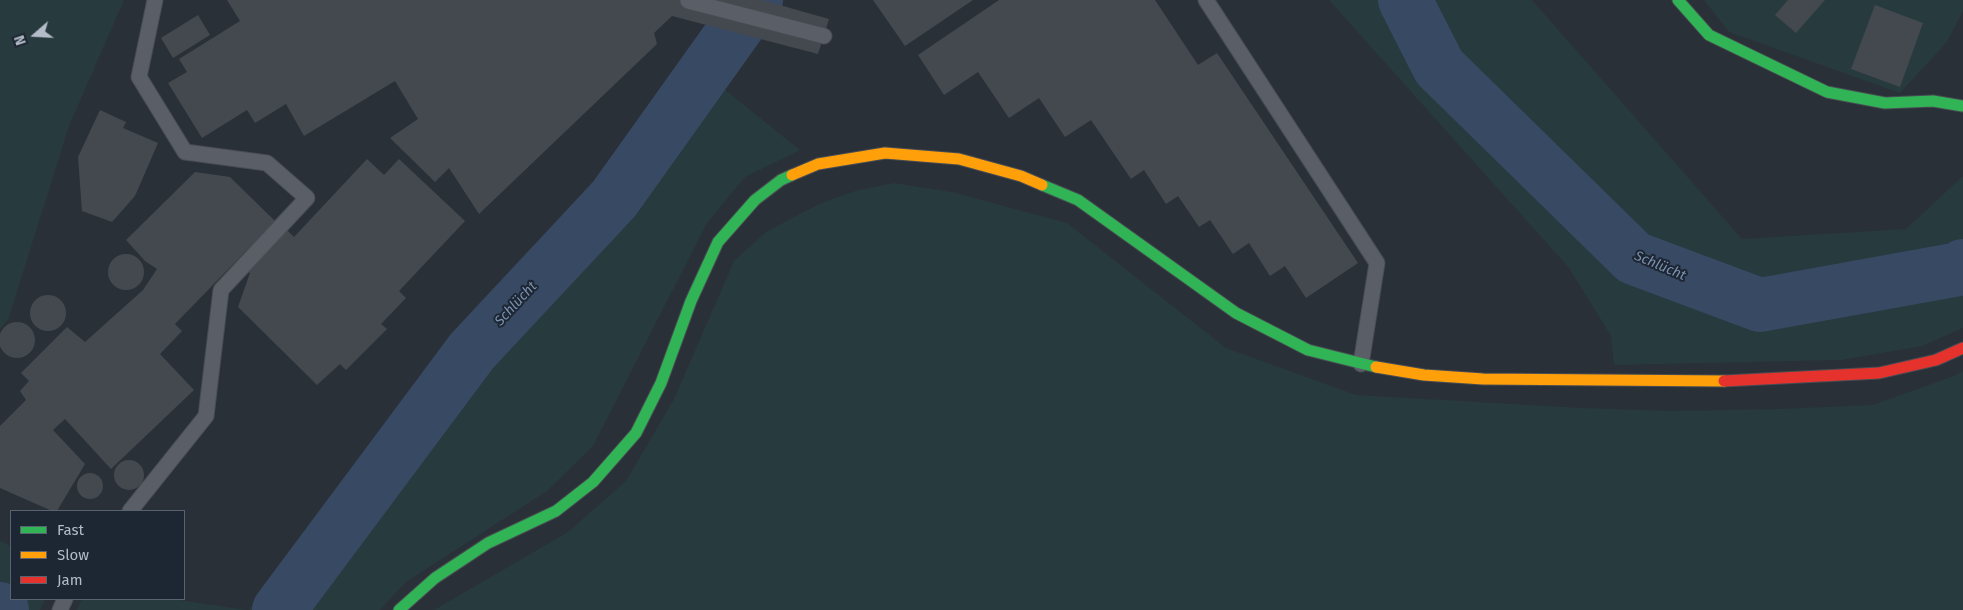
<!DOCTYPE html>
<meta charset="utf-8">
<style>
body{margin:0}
#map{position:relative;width:1963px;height:610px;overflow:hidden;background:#2a3038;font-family:"Fira Sans",sans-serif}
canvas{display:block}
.legend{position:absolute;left:10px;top:510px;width:175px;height:90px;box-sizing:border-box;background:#1d2633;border:1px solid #59626f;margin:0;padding:6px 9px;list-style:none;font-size:15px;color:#b4bcc9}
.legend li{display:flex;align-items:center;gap:10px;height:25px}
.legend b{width:25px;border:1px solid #59626f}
.north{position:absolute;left:10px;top:10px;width:50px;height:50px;-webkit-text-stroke:4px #1d2633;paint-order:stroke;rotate:251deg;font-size:14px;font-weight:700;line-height:20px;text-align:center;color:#b4bcc9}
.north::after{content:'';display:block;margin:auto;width:18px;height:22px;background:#b4bcc9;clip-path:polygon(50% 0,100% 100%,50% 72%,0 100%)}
</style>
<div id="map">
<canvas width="1963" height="610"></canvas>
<ul class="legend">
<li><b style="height:6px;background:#30b455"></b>Fast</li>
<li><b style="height:6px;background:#ff9f0a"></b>Slow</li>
<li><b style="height:6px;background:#e5322d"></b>Jam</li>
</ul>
<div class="north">N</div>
</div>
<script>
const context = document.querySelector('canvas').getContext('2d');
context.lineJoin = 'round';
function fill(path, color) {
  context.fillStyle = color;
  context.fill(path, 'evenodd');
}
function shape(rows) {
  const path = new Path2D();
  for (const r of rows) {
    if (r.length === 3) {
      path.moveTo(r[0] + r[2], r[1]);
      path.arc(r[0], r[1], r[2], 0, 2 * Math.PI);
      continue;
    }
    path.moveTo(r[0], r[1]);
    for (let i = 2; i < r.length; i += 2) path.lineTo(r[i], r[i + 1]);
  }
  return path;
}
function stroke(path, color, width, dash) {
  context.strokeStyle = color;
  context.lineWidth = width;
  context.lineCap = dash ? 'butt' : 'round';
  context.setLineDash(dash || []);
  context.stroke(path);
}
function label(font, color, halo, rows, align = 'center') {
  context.font = font + ' "Fira Sans",sans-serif';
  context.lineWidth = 4;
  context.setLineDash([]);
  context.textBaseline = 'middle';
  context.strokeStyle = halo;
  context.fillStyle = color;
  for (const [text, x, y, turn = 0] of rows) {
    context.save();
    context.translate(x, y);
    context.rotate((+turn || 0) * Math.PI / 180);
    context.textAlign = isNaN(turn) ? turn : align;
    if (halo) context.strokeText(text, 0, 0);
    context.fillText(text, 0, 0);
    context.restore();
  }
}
const green = shape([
 [0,0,124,0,69,126,8,320,0,329],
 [1329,0,1532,0,1742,239,1906,229,1963,176,1963,328,1922,346,1841,360,1614,365,1611,336,1569,268],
 [1704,0,1963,0,1963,11,1947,42,1900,93,1729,32],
 [704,73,800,150,745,177,707,223,593,446,547,491,406,582,380,610,249,610,490,307],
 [894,183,952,192,1067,223,1226,348,1356,395,1582,408,1671,411,1778,409,1873,405,1954,376,1963,371,1963,610,434,610,568,532,626,481,674,399,734,261,766,232,819,204,855,191],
 [0,541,11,546,11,599,45,599,40,610,0,610],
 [82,599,173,599,246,610,77,610]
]);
const river = shape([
 [1405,0,1439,67,1634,258,1760,305,1959,269,1963,266],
 [0,609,2,610],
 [279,610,472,351,614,199,756,0]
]);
const building = shape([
 [227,0,762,0,829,19,818,54,672,16,654,33,657,44,479,214,449,168,435,182,390,138,418,119,395,81,304,136,286,104,255,123,247,110,202,138,168,83,187,72,179,59,240,21],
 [873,0,973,0,905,46],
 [999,0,1155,0,1198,65,1217,53,1358,263,1306,298,1285,266,1270,276,1249,243,1233,254,1210,220,1199,227,1178,196,1166,204,1144,170,1131,179,1091,120,1065,137,1039,98,1009,118,978,72,944,95,918,55],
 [1788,0,1825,0,1796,33,1775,15],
 [1875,5,1923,23,1900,87,1851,69],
 [198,15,210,35,173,58,161,38],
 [100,110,126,122,123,128,158,143,135,196,112,222,82,211,78,157],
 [367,159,384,175,399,159,465,221,399,291,406,298,381,324,387,329,346,370,340,364,317,385,238,307,250,273,247,270,287,230,294,237],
 [195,172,230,177,275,221,175,324,182,331,160,354,194,390,111,469,65,419,53,430,85,464,57,511,52,511,0,488,0,426,26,400,20,391,29,381,21,373,67,327,85,342,143,290,157,269,145,261,126,240],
 [126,272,18],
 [48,313,18],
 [17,340,18],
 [129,475,15],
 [90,486,13]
]);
const lane = shape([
 [1206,0,1377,263,1361,364],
 [688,1,824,36],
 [130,511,206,416,221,290,307,198,267,163,185,152,139,77,155,0],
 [60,610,65,599]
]);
const fast = shape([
 [1678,0,1709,35,1827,92,1885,103,1933,101,1963,106],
 [1042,185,1078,200,1236,313,1308,350,1376,367],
 [399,610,435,578,488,543,556,511,593,482,636,433,661,383,691,301,718,242,755,200,781,180,792,175]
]);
const slow = shape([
 [792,175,818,164,885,153,959,159,1021,176,1042,185],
 [1376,367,1424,375,1483,379,1724,381]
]);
const jam = shape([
 [1724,381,1879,373,1936,360,1963,348]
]);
const waterNames = [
 ["Schlücht",1660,266,23],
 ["Schlücht",516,304,-47]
];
fill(green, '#273a3e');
stroke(river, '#384963', 54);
fill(building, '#444950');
stroke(lane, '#484c53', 17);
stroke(fast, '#484c53', 13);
stroke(slow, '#484c53', 13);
stroke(jam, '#484c53', 13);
stroke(lane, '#5a5e66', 15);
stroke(fast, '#30b455', 11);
stroke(slow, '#ff9f0a', 11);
stroke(jam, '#e5322d', 11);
label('italic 14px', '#7c92b1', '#1d2633', waterNames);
</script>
